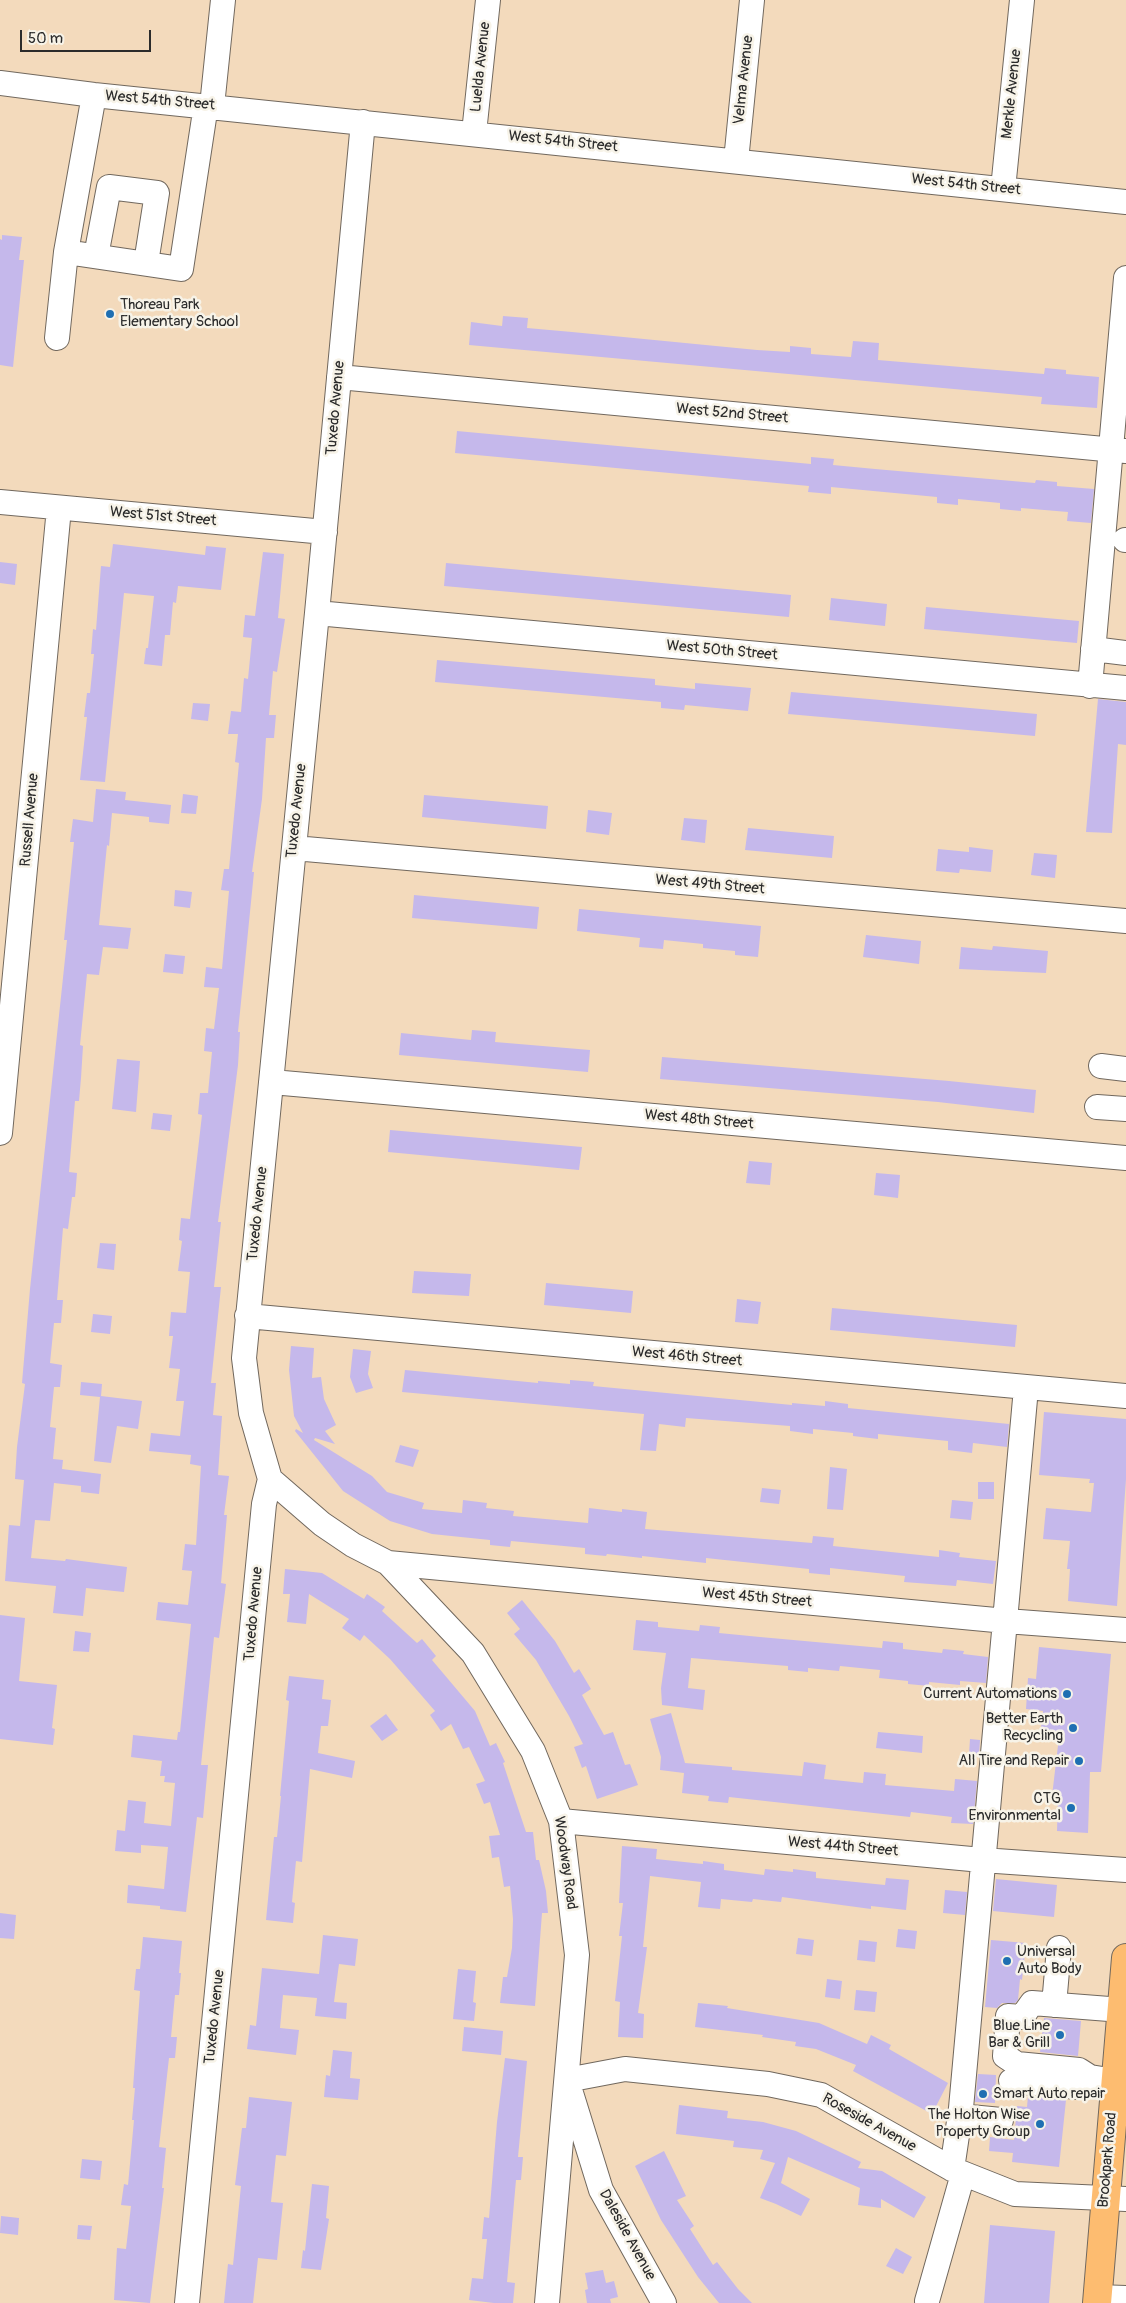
<!DOCTYPE html>
<style>
body{margin:0}
#map{position:relative;width:1126px;height:2303px;overflow:hidden;background:#f3dabc;font-family:Pangolin,sans-serif}
canvas{display:block}
.scale{position:absolute;left:20px;top:30px;width:131px;height:22px;box-sizing:border-box;border:2px solid #2b2b2b;border-top:0;padding-left:6px;font-size:15px;line-height:18px;white-space:nowrap;color:#2b2b2b;-webkit-text-stroke:4px #f7f3e8;paint-order:stroke}
</style>
<div id="map">
<canvas width="1126" height="2303"></canvas>
<div class="scale">50 m</div>
</div>
<script>
const context = document.querySelector('canvas').getContext('2d');
context.lineJoin = 'round';
function fill(path, color) {
  context.fillStyle = color;
  context.fill(path, 'evenodd');
}
function shape(rows) {
  const path = new Path2D();
  for (const r of rows) {
    path.moveTo(r[0], r[1]);
    for (let i = 2; i < r.length; i += 2) path.lineTo(r[i], r[i + 1]);
  }
  return path;
}
function stroke(path, color, width, dash) {
  context.strokeStyle = color;
  context.lineWidth = width;
  context.lineCap = dash ? 'butt' : 'round';
  context.setLineDash(dash || []);
  context.stroke(path);
}
function label(font, color, halo, rows, align = 'center') {
  context.font = font + ' Pangolin,sans-serif';
  context.lineWidth = 5;
  context.setLineDash([]);
  context.textBaseline = 'middle';
  context.strokeStyle = halo;
  context.fillStyle = color;
  for (const [text, x, y, turn = 0] of rows) {
    context.save();
    context.translate(x, y);
    context.rotate((+turn || 0) * Math.PI / 180);
    context.textAlign = isNaN(turn) ? turn : align;
    if (halo) context.strokeText(text, 0, 0);
    context.fillText(text, 0, 0);
    context.restore();
  }
}
const building = shape([
 [2,235,22,237,19,260,24,260,13,367,0,365,0,239,2,240],
 [503,316,528,318,527,328,572,332,757,350,790,352,790,346,811,348,811,354,851,357,853,341,879,343,878,360,1044,374,1045,368,1066,370,1066,374,1099,377,1097,408,1041,404,1042,397,469,345,471,322,502,326],
 [457,431,811,464,811,457,834,459,833,465,875,469,1035,483,1036,480,1057,482,1057,486,1094,489,1091,523,1067,521,1068,512,1021,508,1021,511,1000,509,1000,503,958,499,958,505,937,503,937,497,831,487,831,494,808,492,809,486,455,453],
 [113,544,205,555,206,546,226,548,221,590,178,586,176,603,173,602,170,635,165,635,162,666,144,664,146,648,148,648,154,596,124,593,105,782,80,780,87,717,84,717,87,693,90,693,94,654,91,654,93,629,96,630,101,566,110,567],
 [263,552,284,554,278,618,285,619,277,672,273,671,269,715,276,715,274,738,266,738,262,799,252,872,254,872,238,1032,240,1032,238,1065,218,1222,221,1222,214,1287,221,1287,211,1383,216,1383,213,1415,222,1416,218,1475,229,1476,224,1515,227,1515,221,1583,226,1584,219,1638,214,1637,201,1765,208,1765,203,1818,197,1817,186,1912,160,1909,160,1906,127,1903,128,1885,164,1889,168,1847,141,1845,141,1853,115,1851,117,1830,125,1831,128,1800,146,1802,144,1823,171,1826,175,1783,164,1782,165,1776,160,1776,162,1761,131,1757,133,1735,177,1740,178,1732,180,1732,191,1624,156,1620,158,1602,188,1605,192,1571,182,1570,185,1544,196,1545,201,1466,190,1464,191,1455,149,1451,151,1433,180,1436,184,1401,176,1401,180,1369,169,1368,173,1336,169,1336,171,1312,186,1313,190,1272,178,1271,182,1241,179,1240,181,1218,190,1219,202,1115,198,1114,200,1093,208,1093,212,1052,204,1051,206,1028,214,1029,219,988,204,987,206,967,222,969,229,891,221,890,224,869,229,869,239,763,235,762,238,734,228,734,231,711,241,712,244,678,248,679,252,638,243,637,245,615,255,616],
 [0,562,17,564,15,585,0,583],
 [446,563,791,595,789,617,444,586],
 [831,598,887,604,885,626,829,620],
 [926,607,1079,621,1077,643,924,629],
 [437,660,655,679,655,685,695,689,695,683,751,688,748,711,685,705,684,710,661,708,661,702,435,682],
 [791,692,1037,714,1035,736,788,714],
 [1098,699,1126,702,1126,745,1118,744,1112,833,1086,832],
 [193,703,210,704,208,721,191,719],
 [96,789,126,792,125,800,171,805,169,824,149,822,149,817,112,813,109,846,107,845,99,925,131,928,128,949,103,947,99,975,87,974,80,1045,83,1046,81,1078,79,1101,75,1101,69,1172,77,1173,75,1197,72,1197,68,1229,63,1228,57,1300,63,1300,61,1323,54,1323,50,1363,62,1365,60,1387,54,1387,50,1427,56,1428,53,1459,63,1460,62,1469,101,1474,99,1494,81,1492,81,1486,54,1483,50,1521,35,1520,31,1558,65,1561,66,1559,127,1567,124,1592,86,1588,83,1616,53,1613,56,1586,5,1581,9,1525,20,1526,24,1480,15,1479,17,1447,25,1384,22,1383,30,1289,67,940,64,940,74,842,70,842,73,819,93,822],
 [183,794,198,796,196,814,181,813],
 [424,795,548,806,546,829,422,817],
 [588,810,612,813,609,835,586,832],
 [684,818,707,820,705,843,681,840],
 [748,828,834,836,832,858,745,850],
 [969,847,993,850,991,872,960,869,959,873,936,871,938,849,969,852],
 [1034,853,1057,855,1055,878,1031,875],
 [175,890,192,892,190,908,174,906],
 [414,895,539,907,537,929,412,918],
 [579,909,761,926,758,957,735,955,735,951,703,948,703,944,664,940,663,949,639,947,640,938,577,931],
 [866,935,921,941,919,964,863,957],
 [993,946,1048,951,1046,973,959,969,961,947,992,950],
 [165,954,185,956,183,974,163,972],
 [472,1030,496,1032,495,1042,590,1050,588,1072,399,1055,401,1033,471,1040],
 [662,1057,949,1081,1036,1090,1034,1113,938,1102,660,1079],
 [117,1059,140,1061,136,1112,112,1109],
 [153,1113,172,1115,170,1131,151,1129],
 [390,1130,582,1147,579,1170,388,1152],
 [749,1161,772,1163,770,1185,746,1183],
 [876,1173,900,1175,898,1198,874,1195],
 [100,1243,116,1244,114,1270,97,1268],
 [414,1271,471,1274,469,1296,412,1293],
 [546,1283,633,1291,631,1313,544,1305],
 [737,1299,761,1302,758,1324,735,1322],
 [832,1308,1017,1325,1015,1347,830,1330],
 [93,1314,112,1316,110,1334,91,1332],
 [291,1346,314,1348,312,1378,321,1377,324,1399,336,1425,325,1431,335,1444,315,1438,314,1440,372,1476,387,1492,424,1503,422,1509,462,1513,463,1500,487,1503,486,1508,514,1511,513,1516,588,1523,589,1508,622,1512,622,1509,647,1512,645,1529,812,1543,813,1536,834,1538,833,1546,939,1557,939,1550,960,1553,959,1557,996,1561,993,1584,957,1580,956,1586,904,1582,905,1576,830,1568,830,1575,809,1573,809,1569,706,1558,706,1563,642,1556,642,1558,607,1554,606,1556,585,1554,585,1548,511,1541,510,1547,490,1545,490,1540,432,1534,390,1521,343,1491,295,1431,296,1429,303,1433,294,1416,289,1370],
 [353,1349,371,1351,368,1374,373,1388,356,1393,350,1377],
 [405,1370,538,1383,538,1381,570,1384,570,1380,594,1382,593,1386,792,1405,792,1403,825,1406,825,1401,848,1404,848,1408,1009,1424,1007,1447,973,1443,972,1453,948,1450,948,1441,878,1434,878,1439,853,1436,853,1433,813,1429,813,1434,790,1431,790,1426,686,1418,685,1427,659,1424,656,1451,640,1450,644,1414,402,1392],
 [81,1382,102,1384,101,1396,142,1401,138,1429,117,1426,111,1463,94,1461,100,1397,80,1395],
 [1044,1412,1126,1419,1126,1479,1117,1606,1068,1601,1070,1569,1067,1569,1070,1541,1043,1539,1046,1508,1091,1512,1094,1483,1089,1483,1090,1479,1039,1475],
 [400,1445,419,1450,413,1467,395,1462],
 [830,1467,847,1469,843,1510,827,1509],
 [978,1482,994,1482,994,1499,978,1499],
 [762,1488,781,1490,779,1504,760,1502],
 [952,1500,973,1502,971,1520,950,1518],
 [285,1569,322,1573,364,1599,367,1594,385,1607,382,1611,417,1643,422,1639,436,1656,432,1660,475,1711,490,1746,496,1743,505,1762,503,1763,526,1832,533,1832,536,1860,539,1860,546,1891,548,1913,542,1913,535,2006,500,2003,503,1977,507,1977,512,1948,513,1919,510,1886,504,1887,499,1857,492,1858,489,1836,500,1835,490,1802,484,1804,476,1784,485,1781,469,1747,463,1749,451,1724,441,1731,430,1715,435,1711,390,1659,364,1635,360,1641,342,1628,349,1619,309,1594,306,1624,287,1622,290,1594,283,1594],
 [522,1600,555,1641,574,1673,579,1669,591,1689,582,1695,604,1735,613,1732,625,1765,630,1764,638,1785,597,1799,586,1766,582,1768,574,1747,583,1744,569,1716,536,1660,514,1634,520,1629,507,1613],
 [0,1615,25,1618,19,1681,57,1685,52,1728,55,1729,53,1745,0,1739],
 [636,1620,658,1622,658,1627,699,1631,700,1625,720,1627,719,1633,760,1637,882,1648,883,1641,903,1643,903,1649,942,1653,943,1649,964,1651,963,1654,988,1657,986,1683,960,1681,960,1685,929,1682,929,1686,908,1684,908,1681,879,1678,880,1670,840,1666,839,1671,808,1668,808,1672,788,1670,788,1666,691,1658,688,1688,705,1690,703,1710,662,1705,661,1688,666,1653,633,1650],
 [75,1631,91,1633,89,1652,73,1651],
 [1039,1647,1111,1654,1101,1772,1090,1772,1088,1833,1057,1831,1058,1796,1052,1796,1059,1737,1040,1735,1043,1711,1026,1709,1028,1678,1036,1679],
 [289,1676,324,1680,322,1699,331,1700,328,1726,321,1726,318,1753,355,1761,352,1778,310,1769,302,1862,296,1861,292,1902,295,1903,293,1923,266,1920,274,1837,277,1837,281,1796,280,1796,289,1701,286,1700],
 [671,1713,685,1763,732,1767,732,1770,802,1776,804,1762,826,1765,824,1779,863,1783,864,1772,886,1774,885,1785,954,1791,955,1779,977,1781,973,1824,951,1823,952,1817,911,1812,910,1817,729,1797,728,1803,708,1801,709,1796,682,1793,684,1773,660,1770,661,1757,650,1719],
 [386,1714,398,1730,382,1741,370,1726],
 [878,1732,923,1736,922,1753,876,1748],
 [970,1739,980,1740,979,1755,969,1754],
 [622,1846,657,1849,656,1859,703,1864,703,1861,724,1864,724,1870,764,1875,765,1869,793,1872,793,1869,816,1872,816,1878,885,1885,886,1878,909,1880,906,1910,871,1906,871,1909,782,1897,781,1902,753,1899,752,1902,721,1899,720,1909,698,1907,701,1882,650,1876,643,1947,647,1947,638,2013,644,2014,643,2038,618,2037,620,2002,615,2001,622,1936,619,1936,623,1903,619,1903],
 [996,1879,1057,1885,1054,1917,993,1911],
 [945,1890,967,1892,965,1915,943,1913],
 [0,1913,16,1915,14,1939,0,1938],
 [898,1929,917,1931,915,1949,896,1947],
 [323,1935,358,1939,355,1966,339,1964,334,2002,347,2003,346,2019,315,2016,317,1998,283,1995,280,2028,299,2030,296,2055,247,2049,250,2025,256,2026,262,1968,319,1974],
 [143,1937,182,1941,179,1973,181,1973,179,1995,175,1995,171,2037,177,2037,175,2058,169,2058,159,2147,166,2148,162,2188,164,2188,150,2303,114,2300,117,2248,126,2249,131,2206,121,2205,124,2184,128,2185,134,2120,132,2120,135,2088,133,2088,140,1991,134,1990,136,1969,140,1969],
 [798,1938,814,1940,812,1956,796,1954],
 [859,1940,877,1942,875,1962,857,1960],
 [991,1940,1026,1943,1022,1980,1020,1979,1018,2000,1015,2003,1002,2003,997,2008,985,2007],
 [458,1969,476,1971,473,2002,476,2003,474,2021,453,2019],
 [827,1979,842,1981,840,1999,825,1997],
 [856,1990,877,1992,875,2012,854,2010],
 [698,2003,728,2006,727,2008,819,2023,867,2044,871,2035,891,2045,889,2049,948,2083,932,2114,853,2071,856,2065,816,2049,795,2046,796,2042,762,2037,763,2035,695,2027],
 [1044,2018,1081,2021,1078,2056,1040,2052],
 [464,2027,503,2031,501,2055,462,2051],
 [333,2050,352,2052,350,2078,360,2079,358,2100,324,2097,326,2075,330,2076],
 [505,2058,527,2061,518,2157,523,2157,521,2180,516,2180,507,2282,515,2283,513,2303,494,2303,469,2300,472,2278,483,2279,487,2239,482,2239,484,2217,489,2218,497,2122],
 [978,2074,996,2075,995,2103,975,2102],
 [1028,2096,1066,2100,1059,2167,1012,2162,1013,2153,989,2151,990,2137,1014,2140,1017,2106,1027,2107],
 [249,2097,292,2102,286,2156,276,2155,271,2202,283,2203,277,2260,258,2258,253,2303,224,2303,228,2264,233,2265,241,2186,235,2185,242,2128,246,2128],
 [679,2105,728,2111,727,2118,763,2122,796,2131,861,2162,858,2168,882,2171,926,2197,914,2218,881,2199,881,2208,858,2205,860,2188,788,2157,781,2183,810,2199,801,2216,776,2204,760,2198,775,2163,760,2159,763,2150,733,2147,734,2141,676,2134],
 [664,2151,686,2196,677,2200,694,2226,690,2229,713,2265,717,2262,738,2289,752,2303,719,2303,698,2277,661,2220,635,2166],
 [82,2159,102,2161,100,2180,80,2178],
 [312,2184,329,2186,326,2218,329,2219,321,2270,301,2268,303,2250,305,2251],
 [1,2216,19,2218,18,2235,0,2233],
 [78,2225,92,2226,90,2240,77,2239],
 [990,2225,1055,2231,1049,2303,984,2303],
 [896,2248,912,2257,903,2274,886,2266],
 [603,2270,606,2283,614,2281,618,2297,610,2299,611,2303,587,2303,585,2290,588,2289,585,2273]
]);
const minor = shape([
 [0,83,94,95,1126,202],
 [212,106,223,0],
 [474,133,488,0],
 [736,161,752,0],
 [1003,189,1022,0],
 [66,252,181,269,206,105],
 [96,256,109,187,157,193,146,263],
 [57,338,66,252,94,95],
 [339,377,1126,451],
 [0,502,325,532],
 [1125,540,1126,540],
 [317,613,1126,688],
 [1093,649,1126,653],
 [1090,686,1126,278],
 [294,848,1126,921],
 [1101,1066,1126,1069],
 [272,1082,1126,1158],
 [1097,1107,1126,1109],
 [0,1133,59,508],
 [247,1316,1126,1396],
 [270,1479,322,1524,353,1545,388,1563,473,1653,533,1751,561,1821,577,1955,547,2303],
 [388,1563,1006,1621,1126,1630],
 [561,1821,982,1860,1126,1870],
 [1054,2005,1059,1948],
 [1011,2081,1078,2087,1090,2077],
 [1115,2081,1090,2077,1079,2070,1017,2064,1005,2056,1008,2016,1022,2017,1032,2003,1122,2010],
 [960,2116,1001,2120],
 [952,2169,961,2108,1026,1388],
 [1097,2297,1126,2298],
 [927,2301,963,2174],
 [187,2303,264,1504,270,1479,251,1413,244,1358,317,613,363,122],
 [664,2303,601,2190,567,2080,625,2069,768,2084,821,2095,952,2169,1015,2194,1126,2199]
]);
const major = shape([
 [1097,2303,1126,1958]
]);
const markers = [
 [110,314,5,"#1f6fb2"],
 [1067,1694,5,"#1f6fb2"],
 [1073,1728,5,"#1f6fb2"],
 [1079,1761,5,"#1f6fb2"],
 [1071,1808,5,"#1f6fb2"],
 [1007,1961,5,"#1f6fb2"],
 [1060,2035,5,"#1f6fb2"],
 [983,2094,5,"#1f6fb2"],
 [1040,2124,5,"#1f6fb2"]
];
const streetNames = [
 ["Luelda Avenue",481,67,-84],
 ["Velma Avenue",744,80,-84],
 ["Merkle Avenue",1012,94,-84],
 ["West 54th Street",160,101,5],
 ["West 54th Street",563,142,6],
 ["West 54th Street",966,185,6],
 ["Tuxedo Avenue",336,408,-85],
 ["West 52nd Street",732,414,5],
 ["West 51st Street",163,517,5],
 ["West 50th Street",722,651,5],
 ["Tuxedo Avenue",297,811,-84],
 ["Russell Avenue",30,820,-85],
 ["West 49th Street",710,885,5],
 ["West 48th Street",699,1120,5],
 ["Tuxedo Avenue",258,1214,-84],
 ["West 46th Street",687,1357,5],
 ["West 45th Street",757,1598,5],
 ["Tuxedo Avenue",254,1614,-85],
 ["West 44th Street",843,1847,5],
 ["Woodway Road",565,1863,82],
 ["Tuxedo Avenue",215,2017,-84],
 ["Roseside Avenue",869,2123,29],
 ["Brookpark Road",1108,2160,-85],
 ["Daleside Avenue",627,2235,61]
];
const poiNames = [
 ["Thoreau Park",120,305,"left"],
 ["Elementary School",120,322,"left"],
 ["Current Automations",1057,1694],
 ["Better Earth",1063,1719],
 ["Recycling",1063,1736],
 ["All Tire and Repair",1069,1761],
 ["CTG",1061,1799],
 ["Environmental",1061,1816],
 ["Universal",1017,1952,"left"],
 ["Auto Body",1017,1969,"left"],
 ["Blue Line",1050,2026],
 ["Bar & Grill",1050,2043],
 ["Smart Auto repair",993,2094,"left"],
 ["The Holton Wise",1030,2115],
 ["Property Group",1030,2132]
];
fill(building, '#c5b8eb');
stroke(minor, '#71685e', 26);
stroke(major, '#71685e', 30);
stroke(minor, '#fff', 24);
stroke(major, '#fdbc70', 28);
for (const [x, y, r, color] of markers) {
  const dot = new Path2D();
  dot.arc(x, y, r, 0, 2 * Math.PI);
  context.fillStyle = color;
  context.fill(dot);
  stroke(dot, '#f7f3e8', 2);
}
label('15px', '#2b2b2b', '#f7f3e8', streetNames);
label('15px', '#2b2b2b', '#f7f3e8', poiNames, 'right');
</script>
